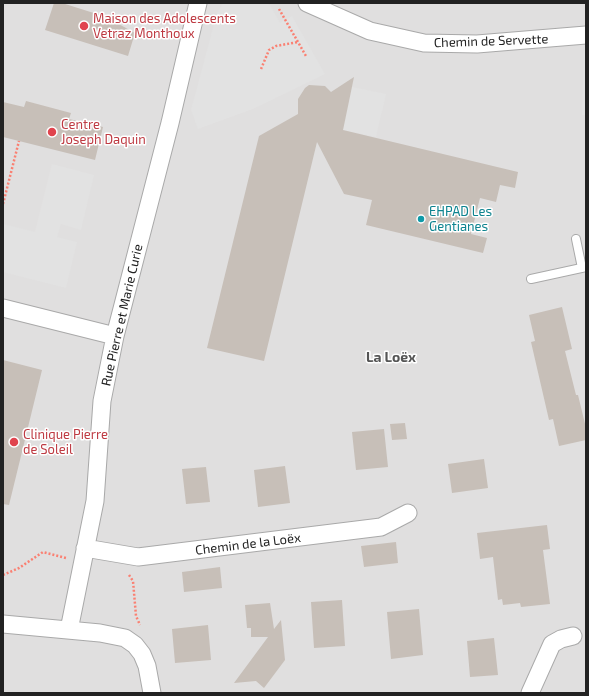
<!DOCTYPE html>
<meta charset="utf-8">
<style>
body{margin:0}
#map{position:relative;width:589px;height:696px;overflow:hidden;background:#f2efe9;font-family:"Exo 2",sans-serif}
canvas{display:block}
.frame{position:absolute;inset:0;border:4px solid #222;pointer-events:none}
</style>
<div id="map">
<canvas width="589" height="696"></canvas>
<div class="frame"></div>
</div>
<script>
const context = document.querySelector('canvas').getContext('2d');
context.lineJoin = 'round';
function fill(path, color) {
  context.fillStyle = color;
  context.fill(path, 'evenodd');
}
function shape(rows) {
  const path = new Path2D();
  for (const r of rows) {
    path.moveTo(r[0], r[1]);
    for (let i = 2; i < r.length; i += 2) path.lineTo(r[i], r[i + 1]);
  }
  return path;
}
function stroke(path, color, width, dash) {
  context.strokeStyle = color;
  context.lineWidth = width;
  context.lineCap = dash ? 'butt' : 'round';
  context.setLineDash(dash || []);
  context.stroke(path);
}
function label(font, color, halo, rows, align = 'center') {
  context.font = font + ' "Exo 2",sans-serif';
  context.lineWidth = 3;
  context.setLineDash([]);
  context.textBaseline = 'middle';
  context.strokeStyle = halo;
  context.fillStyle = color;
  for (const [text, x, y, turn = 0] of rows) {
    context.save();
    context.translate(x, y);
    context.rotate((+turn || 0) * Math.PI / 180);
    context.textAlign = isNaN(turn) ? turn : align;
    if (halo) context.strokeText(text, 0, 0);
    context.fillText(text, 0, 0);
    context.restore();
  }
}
const residential = shape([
 [3,3,586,3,586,693,3,693]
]);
const parking = shape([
 [223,3,267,3,270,5,280,23,292,16,325,74,253,109,198,129,191,110,217,13],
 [584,47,586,47,586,115,582,115],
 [352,87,386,94,376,137,343,130],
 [52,164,94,175,81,230,61,224,57,237,77,242,66,288,3,272,3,224,35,232]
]);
const building = shape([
 [54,3,62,3,116,20,115,22,135,33,128,56,45,30],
 [354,77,343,130,518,172,515,188,500,185,496,202,480,198,471,234,487,238,483,253,366,225,372,200,344,194,317,142,264,361,207,348,259,136,298,114,298,99,305,88,309,85,325,86,331,92],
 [26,101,71,113,69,119,103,127,95,160,3,137,3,102,24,107],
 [562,307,572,349,565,351,576,395,578,395,586,428,586,440,559,446,553,419,549,420,531,342,535,341,529,315],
 [3,360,42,370,9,505,3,504],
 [405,423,407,439,392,440,390,424],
 [384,429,388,467,356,470,352,432],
 [484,459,488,488,452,493,448,464],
 [285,466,290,503,258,507,254,470],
 [206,467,210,502,186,504,182,469],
 [547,525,550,549,543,550,550,604,521,607,520,603,503,605,502,599,498,600,493,557,480,559,477,533],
 [396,542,398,563,364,567,361,546],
 [220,567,222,588,184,592,182,572],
 [342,600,345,646,314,648,311,602],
 [270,603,274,629,281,620,285,660,264,688,256,681,234,683,268,637,251,637,251,628,247,628,245,605],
 [419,609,423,655,391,659,387,612],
 [208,625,211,660,175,663,172,629],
 [494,638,498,675,470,677,467,641]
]);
const path = shape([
 [279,9,306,56],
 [261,69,269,50,276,46,298,42],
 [3,204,19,141],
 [3,575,19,568,43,552,66,558],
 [129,575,133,581,136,616,140,625]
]);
const lane = shape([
 [576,239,582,268],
 [531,279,586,267]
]);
const street = shape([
 [307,3,370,31,424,43,477,44,586,35],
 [3,308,115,336],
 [85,548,138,557,381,527,408,513],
 [3,624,100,633,125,638,135,645,142,654,147,666,152,693],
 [69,630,95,501,102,401,115,336,170,123,198,3],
 [530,693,552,644,561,639,573,636]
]);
const markers = [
 [84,26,5,"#e0444e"],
 [52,132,5,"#e0444e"],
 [421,219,4,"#0f9aa8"],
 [14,442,5,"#e0444e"]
];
const healthNames = [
 ["Maison des Adolescents",93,19],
 ["Vetraz Monthoux",93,34],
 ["Centre",61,125],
 ["Joseph Daquin",61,140],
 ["Clinique Pierre",23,435],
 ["de Soleil",23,450]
];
const streetNames = [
 ["Chemin de Servette",491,41,-2],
 ["Rue Pierre et Marie Curie",122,315,-77],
 ["Chemin de la Loëx",248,544,-7]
];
const cultureNames = [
 ["EHPAD Les",429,212],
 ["Gentianes",429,227]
];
const neighbourhoodNames = [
 ["La Loëx",391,357]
];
fill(residential, '#e0dfdf');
fill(parking, '#e2e2e2');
fill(building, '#c7bfb8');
stroke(lane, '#a9a9a9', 10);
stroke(street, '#a9a9a9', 19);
stroke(path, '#fa8072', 2.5, [2, 2]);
stroke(lane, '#fff', 8);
stroke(street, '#fff', 17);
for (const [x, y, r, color] of markers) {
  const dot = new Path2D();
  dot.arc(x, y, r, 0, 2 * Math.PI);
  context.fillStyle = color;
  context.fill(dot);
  stroke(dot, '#fff', 1.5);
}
label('13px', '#be3a42', '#fff', healthNames, 'left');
label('13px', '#222', '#fff', streetNames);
label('13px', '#0d838f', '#fff', cultureNames, 'left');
label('bold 14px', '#555', '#fff', neighbourhoodNames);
</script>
